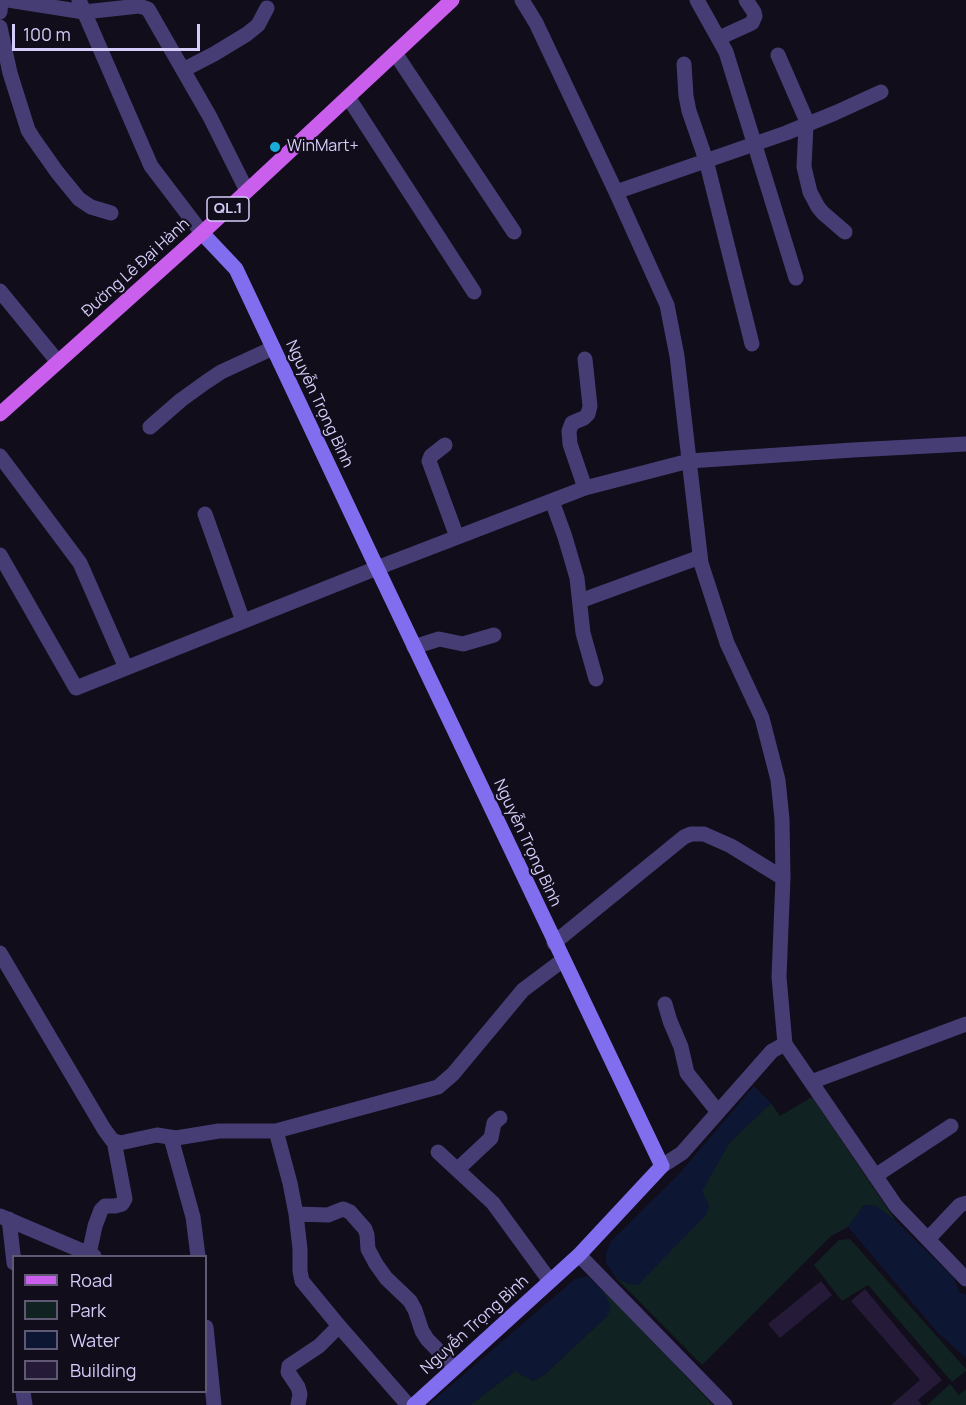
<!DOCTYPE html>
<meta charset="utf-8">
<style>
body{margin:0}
#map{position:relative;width:966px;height:1405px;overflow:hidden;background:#110d1a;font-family:Manrope,sans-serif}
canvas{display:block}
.legend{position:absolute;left:12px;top:1255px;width:195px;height:138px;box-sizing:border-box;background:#110d1a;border:2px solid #605973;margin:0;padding:8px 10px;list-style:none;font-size:18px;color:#d6ccf9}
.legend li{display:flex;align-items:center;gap:12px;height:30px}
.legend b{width:30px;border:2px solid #605973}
.scale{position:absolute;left:12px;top:24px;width:188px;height:27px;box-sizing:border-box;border:3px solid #d6ccf9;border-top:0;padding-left:8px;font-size:18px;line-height:21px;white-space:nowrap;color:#d6ccf9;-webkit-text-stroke:4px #110d1a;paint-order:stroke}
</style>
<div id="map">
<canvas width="966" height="1405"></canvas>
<ul class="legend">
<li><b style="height:8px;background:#c95fec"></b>Road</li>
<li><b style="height:16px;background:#112223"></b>Park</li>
<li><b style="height:16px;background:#0d1633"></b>Water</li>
<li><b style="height:16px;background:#251b39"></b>Building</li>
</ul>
<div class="scale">100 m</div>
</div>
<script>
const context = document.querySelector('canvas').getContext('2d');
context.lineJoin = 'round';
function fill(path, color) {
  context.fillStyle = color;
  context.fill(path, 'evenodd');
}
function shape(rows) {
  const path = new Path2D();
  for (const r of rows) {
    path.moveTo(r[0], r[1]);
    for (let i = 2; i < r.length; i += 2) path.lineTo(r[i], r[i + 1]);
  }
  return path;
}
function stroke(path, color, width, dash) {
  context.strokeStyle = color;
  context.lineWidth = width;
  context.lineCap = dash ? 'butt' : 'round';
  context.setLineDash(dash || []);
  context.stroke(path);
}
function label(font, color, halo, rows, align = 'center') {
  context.font = font + ' Manrope,sans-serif';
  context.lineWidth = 4.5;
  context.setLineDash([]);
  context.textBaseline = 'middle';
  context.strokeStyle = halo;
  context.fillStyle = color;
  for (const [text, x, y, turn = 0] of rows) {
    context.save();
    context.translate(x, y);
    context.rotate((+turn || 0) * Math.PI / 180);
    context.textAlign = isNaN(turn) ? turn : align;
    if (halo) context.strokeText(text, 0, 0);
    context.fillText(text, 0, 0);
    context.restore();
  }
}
const green = shape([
 [812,1097,896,1221,876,1206,864,1205,848,1227,831,1236,702,1365,615,1277,629,1284,709,1206,701,1191,730,1142,771,1103,780,1116],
 [850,1239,966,1369,966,1371,952,1382,868,1285,842,1301,814,1265,839,1240],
 [602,1288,713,1405,470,1405,515,1371,533,1381,544,1375,608,1315],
 [950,1384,959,1395,966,1389,966,1405,927,1405]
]);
const water = shape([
 [754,1086,771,1103,730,1142,702,1191,709,1206,706,1215,638,1285,629,1284,615,1277,606,1263,606,1253,611,1241,678,1175],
 [864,1205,876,1206,896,1221,954,1278,959,1292,966,1295,966,1358,938,1333,848,1227],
 [587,1276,602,1288,611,1307,608,1315,544,1375,533,1381,515,1371,470,1405,428,1405,575,1279]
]);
const building = shape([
 [821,1281,832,1295,780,1338,768,1324],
 [865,1289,908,1341,942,1380,918,1400,922,1405,891,1405,920,1380,851,1301]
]);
const street = shape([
 [8,0,84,12,139,6,148,9,210,117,247,191],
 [79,0,151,166,202,233],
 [522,0,536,23,616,192,667,305,677,356,701,563,727,643,762,718,778,780,782,819,783,878,779,977,785,1044,896,1206,966,1279],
 [697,0,726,52,796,278],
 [0,12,1,0],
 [0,27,10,73,28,130,33,138,57,172,79,199,91,207,111,213],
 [719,38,752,23,755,16,754,12,746,0],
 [395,53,514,232],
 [778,55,808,124],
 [684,64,686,96,689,111,706,160,752,344],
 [183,70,214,54,247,34,258,25,267,8],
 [348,97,474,292],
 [806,125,804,167,810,192,818,207,823,213,845,232],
 [616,192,786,133,835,113,881,92],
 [0,291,58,362],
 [585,359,590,406,588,414,584,418,572,423,569,431,570,444,585,488],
 [150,427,181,400,206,382,221,372,273,348],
 [445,445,431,456,429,461,457,537],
 [0,456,80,563,126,668],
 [552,501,565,537,577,578,583,633,596,679],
 [205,514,243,621],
 [0,555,76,688,377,568,585,488,689,461,853,450,966,444],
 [580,601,700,557],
 [414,647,439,639,463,644,494,635],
 [554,943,684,837,691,834,704,834,731,846,783,878],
 [0,953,104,1129,112,1140,120,1143,157,1135,176,1138,219,1131,276,1131,438,1087,453,1074,523,990,563,960],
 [665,1004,670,1021,681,1047,687,1073,718,1112],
 [811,1082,966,1024],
 [276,1131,290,1183,296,1214,300,1249,300,1271,302,1281,339,1326,408,1405],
 [171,1138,193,1217,198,1256],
 [438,1152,493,1203,550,1281],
 [662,1166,682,1153,772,1051,785,1044],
 [458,1169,491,1138,494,1123,500,1118],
 [875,1176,951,1126],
 [296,1214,328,1215,343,1209,350,1212,365,1229,367,1235,368,1249,376,1264,386,1278,410,1301,415,1310,422,1331,427,1339,454,1367],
 [0,1216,94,1256],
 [9,1219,14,1263],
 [928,1239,960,1205,966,1203],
 [89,1254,95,1226,101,1210,105,1206,115,1206,122,1204,125,1199,114,1141],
 [579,1255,725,1405],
 [206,1327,214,1405],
 [23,1392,25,1405],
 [298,1405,300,1394,298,1387,288,1372,289,1366,319,1346,339,1326]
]);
const secondary = shape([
 [202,233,236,269,377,568,662,1166,579,1255,414,1405]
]);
const primary = shape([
 [0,414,202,233,452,0]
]);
const markers = [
 [275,147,6,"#19add8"]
];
const shields = [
 [228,209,42]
];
const shieldNames = [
 ["QL.1",228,209]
];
const poiNames = [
 ["WinMart+",287,147]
];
const streetNames = [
 ["Đường Lê Đại Hành",136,268,-42],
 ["Nguyễn Trọng Bình",319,404,65],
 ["Nguyễn Trọng Bình",527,843,65],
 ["Nguyễn Trọng Bình",475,1325,-42]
];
fill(green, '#112223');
fill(water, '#0d1633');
fill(building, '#251b39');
stroke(street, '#463d74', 15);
stroke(secondary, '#816eee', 15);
stroke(primary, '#c95fec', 15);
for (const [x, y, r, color] of markers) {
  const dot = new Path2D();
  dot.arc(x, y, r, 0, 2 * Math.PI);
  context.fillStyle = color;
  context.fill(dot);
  stroke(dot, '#110d1a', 2);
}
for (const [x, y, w] of shields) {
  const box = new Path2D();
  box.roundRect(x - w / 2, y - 12, w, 24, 4.5);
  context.fillStyle = '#110d1a';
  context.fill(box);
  stroke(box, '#d6ccf9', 1.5);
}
label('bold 15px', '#d6ccf9', null, shieldNames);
label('16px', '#d6ccf9', '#110d1a', poiNames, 'left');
label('16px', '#d6ccf9', '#110d1a', streetNames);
</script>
